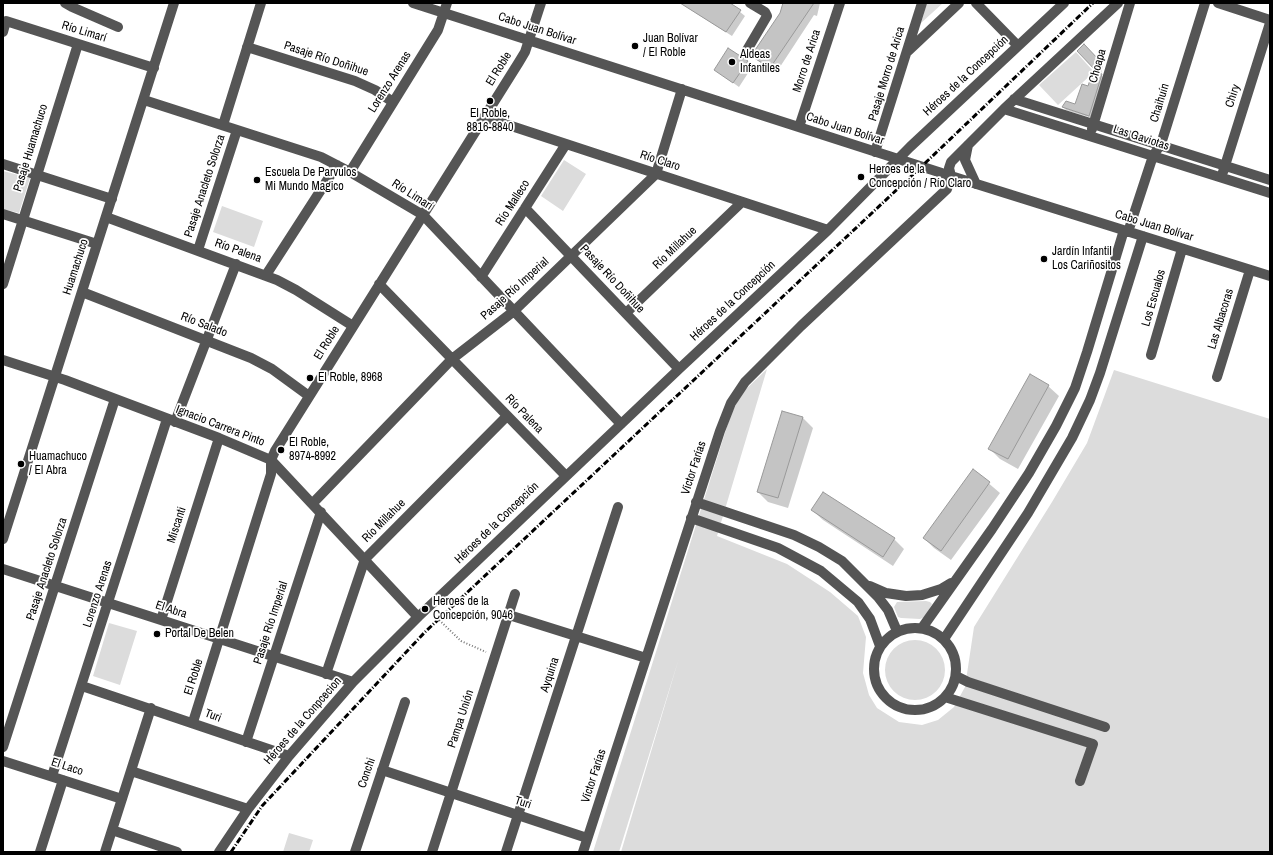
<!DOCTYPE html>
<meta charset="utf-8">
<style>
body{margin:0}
#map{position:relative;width:1273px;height:855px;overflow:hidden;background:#fff;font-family:"Archivo Narrow",sans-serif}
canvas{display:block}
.frame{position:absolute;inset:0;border:4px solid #000;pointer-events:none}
</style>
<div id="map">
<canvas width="1273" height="855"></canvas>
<div class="frame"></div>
</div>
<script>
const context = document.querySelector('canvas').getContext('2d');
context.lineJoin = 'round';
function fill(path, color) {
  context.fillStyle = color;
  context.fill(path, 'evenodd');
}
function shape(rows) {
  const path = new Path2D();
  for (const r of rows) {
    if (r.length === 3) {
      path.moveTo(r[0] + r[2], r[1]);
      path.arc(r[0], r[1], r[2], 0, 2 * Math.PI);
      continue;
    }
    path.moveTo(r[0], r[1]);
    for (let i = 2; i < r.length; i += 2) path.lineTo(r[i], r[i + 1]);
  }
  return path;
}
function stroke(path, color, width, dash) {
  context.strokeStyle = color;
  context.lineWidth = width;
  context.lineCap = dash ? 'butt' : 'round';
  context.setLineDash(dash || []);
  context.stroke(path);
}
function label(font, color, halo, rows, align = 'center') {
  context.font = font + ' "Archivo Narrow",sans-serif';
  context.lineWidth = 3.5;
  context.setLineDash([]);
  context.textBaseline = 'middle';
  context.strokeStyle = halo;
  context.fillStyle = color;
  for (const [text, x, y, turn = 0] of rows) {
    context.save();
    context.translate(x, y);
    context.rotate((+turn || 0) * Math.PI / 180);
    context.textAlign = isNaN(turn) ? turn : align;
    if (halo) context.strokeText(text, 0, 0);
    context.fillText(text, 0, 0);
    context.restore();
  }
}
const green = shape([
 [927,3,943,3,921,23],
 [1076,52,1094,72,1058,105,1039,85],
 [564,160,586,174,563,211,541,196],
 [3,171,30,178,19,213,3,209],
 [222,206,263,221,254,247,213,232],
 [767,369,717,536,787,564,830,592,858,616,866,637,863,673,869,695,877,708,899,722,922,725,938,720,954,707,965,687,974,627,1052,502,1087,443,1114,370,1270,419,1270,852,621,852,679,658,619,852,593,852,730,417,741,394],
 [926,601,930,602,932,604,925,617,920,619,901,618,898,617,894,607,897,602],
 [109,623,137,631,120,685,93,676],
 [915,670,30],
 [289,833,313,840,309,852,283,852]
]);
const shadow = shape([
 [680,3,729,3,745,16,732,36],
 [784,3,820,3,817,16,814,15,776,73,752,56,781,13],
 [1087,49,1103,65,1101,74,1078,51],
 [747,62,752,67,739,87,715,70],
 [1101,75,1104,78,1092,118,1066,110,1063,107,1076,105,1089,87],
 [1048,386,1059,396,1018,469,1000,459,989,448],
 [803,418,813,428,788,508,768,502,758,492],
 [973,470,1000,493,951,560,934,548,924,538],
 [812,510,894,539,904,549,893,566,823,520]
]);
const building = shape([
 [680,3,730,3,741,10,726,32,680,3],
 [783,3,814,3,770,68,751,56,780,13,783,3],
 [1084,44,1100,61,1097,72,1077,51,1084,44],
 [728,48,748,61,733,83,714,70,728,48],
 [1093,71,1102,74,1089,116,1062,107,1066,101,1075,104,1082,84,1088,86,1093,71],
 [1030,374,1049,385,1008,459,988,449,1030,374],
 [782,411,803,417,778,498,757,492,782,411],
 [973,469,990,482,941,551,923,538,973,469],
 [823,492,895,538,883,557,811,510,823,492]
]);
const path = shape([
 [435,616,461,641,486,652]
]);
const minor = shape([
 [65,3,72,7,118,27],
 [413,3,951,176,1270,276],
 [976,3,1018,46],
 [1218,3,1270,20],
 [3,32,6,21,154,68],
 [247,47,355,81,375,90,393,102],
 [747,50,767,16,765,12,750,3],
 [908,51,959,3],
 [1014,99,1270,180],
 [144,100,321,157,350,172,423,215,621,424],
 [1004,109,1270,193],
 [484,117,828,230],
 [223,125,261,3],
 [799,127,840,3],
 [1092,129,1130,3],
 [968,145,965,160,976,184],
 [875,152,922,3],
 [3,164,112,199],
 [350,172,438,30,447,3],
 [1223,172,1270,23],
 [525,208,679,369],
 [3,214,97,244],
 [106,217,277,280,296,290,353,326],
 [1128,232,1153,156,1161,144,1205,3],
 [198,250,237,130],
 [266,275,337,165],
 [481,277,566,144],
 [3,284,78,44],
 [379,284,566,476],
 [82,292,251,358,272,369,309,396],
 [626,313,742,202],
 [1151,355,1182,249],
 [3,360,65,380,219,438,271,460,418,617],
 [1217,377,1250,270],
 [175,422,236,264],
 [696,502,794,535,819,547,842,561,878,597,888,610,897,631],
 [312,504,452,359,514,311,656,174,682,89],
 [691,518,778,548,821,571,858,602,870,619,880,646],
 [3,539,174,3],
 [3,569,353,682],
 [870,586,886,593,906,596,922,595,941,589,951,583],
 [509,615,646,658],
 [161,620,219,438],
 [915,669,41],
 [922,628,992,529,1029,473,1056,426,1075,388,1087,352,1124,230],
 [944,639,1028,513,1072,438,1090,400,1100,373,1143,236],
 [326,674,365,559,507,416],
 [956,676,968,682,1105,727],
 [82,686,289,756],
 [945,697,1093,744,1080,781],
 [193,722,271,474,271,460,275,451,519,62,525,52,541,3],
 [246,742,321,512],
 [3,747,115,399],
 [3,761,122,799],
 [382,770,587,838],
 [131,771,248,809],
 [52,776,167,419],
 [112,830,177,852],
 [40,852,63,780],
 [105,852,151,708],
 [219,852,248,809,289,756,353,682,418,617,679,369,828,230,910,147,1064,3],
 [355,852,405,702],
 [432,852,515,594],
 [506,852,618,507],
 [583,852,720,431,731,403,745,382,801,326,947,189,951,176,949,168,951,162,1004,109,1118,3]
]);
const rail = shape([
 [231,852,262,806,425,632,921,167,1093,3]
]);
const markers = [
 [635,46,4,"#000"],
 [732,62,4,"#000"],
 [490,101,4,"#000"],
 [861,177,4,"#000"],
 [257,180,4,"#000"],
 [1044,259,4,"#000"],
 [310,378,4,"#000"],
 [281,450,4,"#000"],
 [21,464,4,"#000"],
 [425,609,4,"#000"],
 [157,634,4,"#000"]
];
const streetNames = [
 ["Cabo Juan Bolívar",537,29,18],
 ["Río Limarí",84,32,17],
 ["Pasaje Río Doñihue",326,59,18],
 ["Morro de Arica",807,61,-72],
 ["Choapa",1098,66,-74],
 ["El Roble",499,69,-58],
 ["Pasaje Morro de Arica",887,74,-73],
 ["Héroes de la Concepción",966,76,-43],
 ["Lorenzo Arenas",390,82,-58],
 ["Chiry",1233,96,-72],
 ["Chaihuín",1160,103,-73],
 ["Cabo Juan Bolívar",845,129,18],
 ["Las Gaviotas",1141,138,18],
 ["Pasaje Huamachuco",31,148,-73],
 ["Río Claro",660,161,18],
 ["Pasaje Anacleto Solorza",205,186,-72],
 ["Río Limarí",412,195,33],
 ["Río Malleco",513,203,-57],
 ["Cabo Juan Bolívar",1154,226,17],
 ["Río Millahue",675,248,-44],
 ["Río Palena",238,251,20],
 ["Huamachuco",76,267,-72],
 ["Pasaje Río Doñihue",612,279,47],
 ["Pasaje Río Imperial",515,289,-42],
 ["Los Escualos",1154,298,-74],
 ["Héroes de la Concepción",733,301,-43],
 ["Las Albacoras",1221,319,-73],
 ["Río Salado",204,325,21],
 ["El Roble",327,343,-58],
 ["Río Palena",524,414,46],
 ["Ignacio Carrera Pinto",220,426,21],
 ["Víctor Farías",694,468,-72],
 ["Río Millahue",384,521,-45],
 ["Héroes de la Concepción",497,523,-44],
 ["Miscanti",177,525,-72],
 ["Pasaje Anacleto Solorza",47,569,-72],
 ["Lorenzo Arenas",98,594,-72],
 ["El Abra",171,610,18],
 ["Pasaje Río Imperial",271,623,-72],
 ["Ayquina",550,675,-72],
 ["El Roble",194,677,-72],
 ["Turi",213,716,21],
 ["Pampa Unión",461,719,-72],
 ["Héroes de la Conpcecion",303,721,-49],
 ["El Laco",67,767,18],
 ["Conchi",367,773,-71],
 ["Víctor Farías",594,776,-72],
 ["Turi",523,803,18]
];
const poiNames = [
 ["Juan Bolívar",643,39],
 ["/ El Roble",643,53],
 ["Aldeas",740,55],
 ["Infantiles",740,69],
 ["El Roble,",490,114,"center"],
 ["8816-8840",490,128,"center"],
 ["Heroes de la",869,170],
 ["Concepción / Río Claro",869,184],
 ["Escuela De Parvulos",265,173],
 ["Mi Mundo Magico",265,187],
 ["Jardín Infantil",1052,252],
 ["Los Cariñositos",1052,266],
 ["El Roble, 8968",318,378],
 ["El Roble,",289,443],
 ["8974-8992",289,457],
 ["Huamachuco",29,457],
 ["/ El Abra",29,471],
 ["Heroes de la",433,602],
 ["Concepción, 9046",433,616],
 ["Portal De Belen",165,634]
];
fill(green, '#dcdcdc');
fill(shadow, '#0003');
fill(building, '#c4c4c4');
stroke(building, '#999', 1);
stroke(path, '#777', 2, [1, 2]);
stroke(minor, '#555', 10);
stroke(rail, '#000', 3, [6, 2, 1, 2]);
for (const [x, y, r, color] of markers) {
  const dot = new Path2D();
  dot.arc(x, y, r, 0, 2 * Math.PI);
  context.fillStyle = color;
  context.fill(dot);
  stroke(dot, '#fff', 1.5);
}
label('12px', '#000', '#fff', streetNames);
label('12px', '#000', '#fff', poiNames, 'left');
</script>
